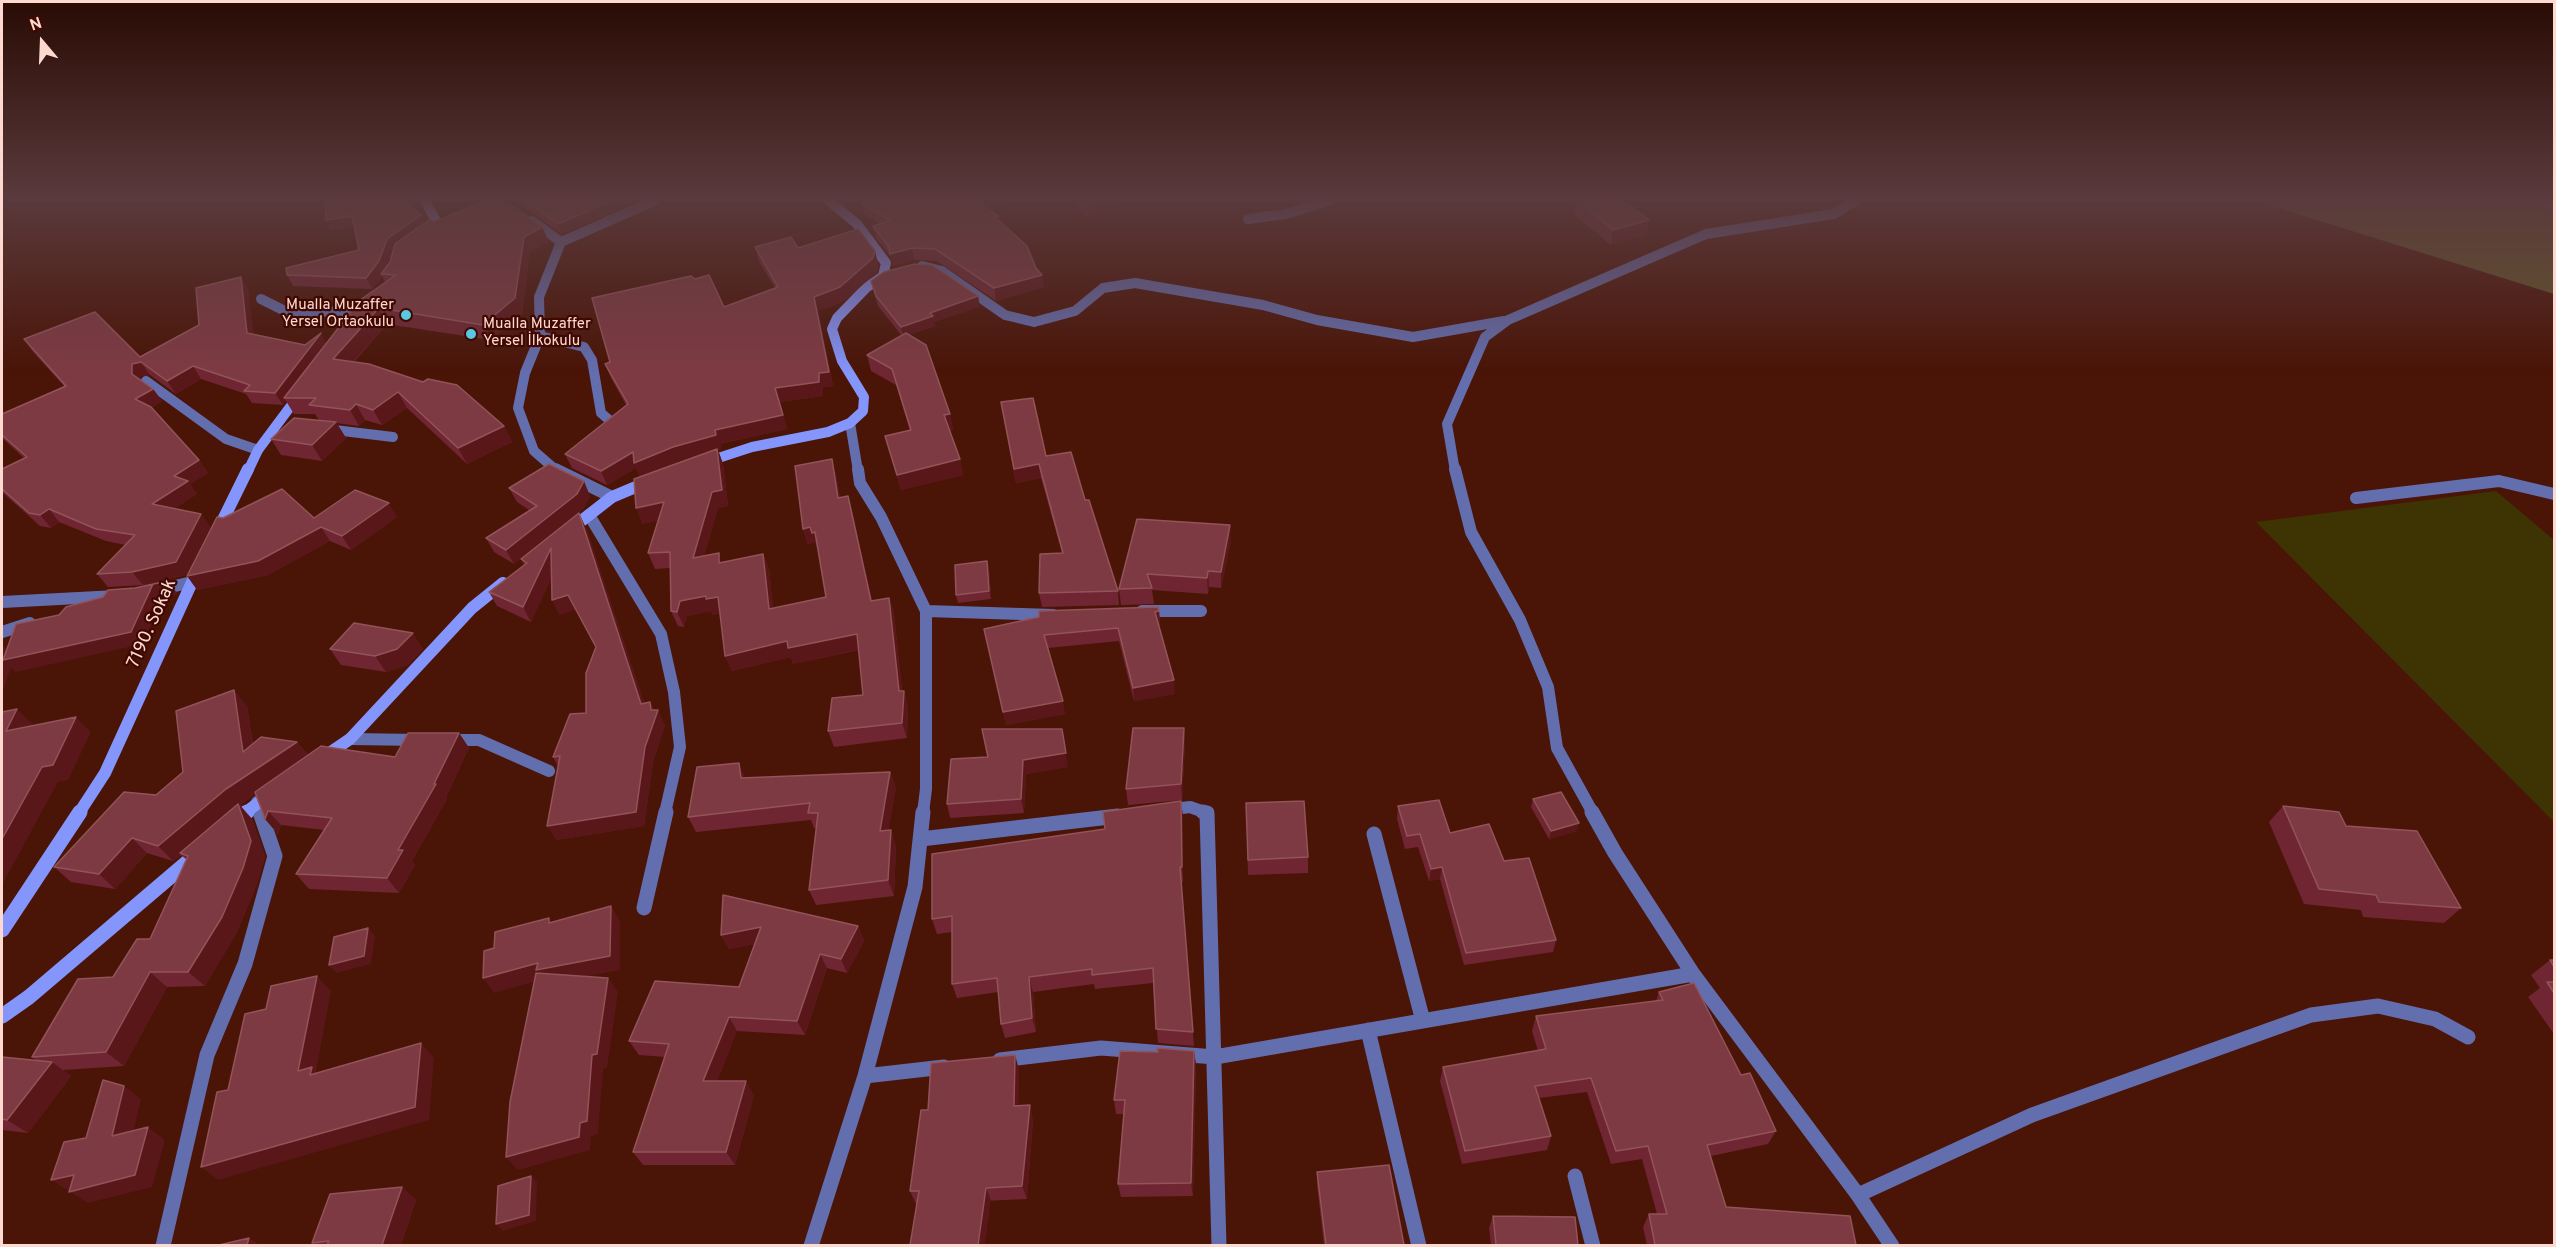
<!DOCTYPE html>
<meta charset="utf-8">
<style>
body{margin:0}
#map{position:relative;width:2556px;height:1247px;overflow:hidden;background:#4a1407;font-family:Overpass,sans-serif}
canvas{display:block}
.frame{position:absolute;inset:0;border:3px solid #fed9d0;pointer-events:none}
.north{position:absolute;left:12px;top:12px;width:60px;height:60px;-webkit-text-stroke:4px #3f0800;paint-order:stroke;rotate:341deg;font-size:16px;font-weight:700;line-height:24px;text-align:center;color:#fed9d0}
.north::after{content:'';display:block;margin:auto;width:21px;height:27px;background:#fed9d0;clip-path:polygon(50% 0,100% 100%,50% 72%,0 100%)}
</style>
<div id="map">
<canvas width="2556" height="1247"></canvas>
<div class="frame"></div>
<div class="north">N</div>
</div>
<script>
const context = document.querySelector('canvas').getContext('2d');
context.lineJoin = 'round';
function fill(path, color) {
  context.fillStyle = color;
  context.fill(path, 'evenodd');
}
function shape(rows) {
  const path = new Path2D();
  for (const r of rows) {
    path.moveTo(r[0], r[1]);
    for (let i = 2; i < r.length; i += 2) path.lineTo(r[i], r[i + 1]);
  }
  return path;
}
function stroke(path, color, width, dash) {
  context.strokeStyle = color;
  context.lineWidth = width;
  context.lineCap = dash ? 'butt' : 'round';
  context.setLineDash(dash || []);
  context.stroke(path);
}
function label(font, color, halo, rows, align = 'center') {
  context.font = font + ' Overpass,sans-serif';
  context.lineWidth = 4.5;
  context.setLineDash([]);
  context.textBaseline = 'middle';
  context.strokeStyle = halo;
  context.fillStyle = color;
  for (const [text, x, y, turn = 0] of rows) {
    context.save();
    context.translate(x, y);
    context.rotate((+turn || 0) * Math.PI / 180);
    context.textAlign = isNaN(turn) ? turn : align;
    if (halo) context.strokeText(text, 0, 0);
    context.fillText(text, 0, 0);
    context.restore();
  }
}
const green = shape([
 [2496,491,2554,540,2554,822,2256,522]
]);
const forest = shape([
 [2253,200,2554,200,2554,294]
]);
const laneFar1 = shape([
 [2544,200,2554,207]
]);
const lane = shape([
 [2356,498,2499,481,2554,494]
]);
const streetFar2 = shape([
 [1248,219,1286,214,1331,200],
 [532,221,561,242,539,297,540,336,525,373,518,408,534,451,557,471],
 [561,242,656,200],
 [922,266,942,271,1005,315,1034,322,1075,311,1103,288,1135,283,1263,305,1317,320,1413,337,1504,321],
 [261,299,285,311,362,312],
 [540,336,584,347,592,360,601,413,614,424],
 [146,381,226,439,258,450],
 [850,423,858,471],
 [326,429,393,437],
 [1455,471,1447,424,1485,337,1508,320,1706,234,1834,214,1857,200]
]);
const streetFar1 = shape([
 [555,469,612,497],
 [858,469,860,483,881,517,926,611,926,789,923,813],
 [1455,469,1471,532,1520,620,1548,687,1557,748,1593,813],
 [589,515,661,634,674,692,680,747,665,813],
 [158,590,192,582],
 [2,602,117,596],
 [926,611,1053,615],
 [1142,611,1201,611],
 [2,632,30,623],
 [350,739,420,740],
 [450,740,479,740,549,771],
 [257,802,261,813],
 [1165,810,1190,807,1207,813]
]);
const street = shape([
 [1203,812,1207,813,1219,1246],
 [1592,812,1615,853,1693,974,1858,1195,1892,1246],
 [1374,834,1423,1021],
 [921,839,1118,816],
 [644,908,666,812],
 [1368,1030,1419,1246],
 [1000,1060,1101,1048,1215,1057,1693,974],
 [865,1076,944,1067],
 [1575,1176,1593,1246],
 [1858,1195,2032,1115,2311,1015,2378,1006,2435,1019,2468,1037],
 [163,1246,207,1055,245,964,275,856,260,812],
 [811,1246,865,1076,915,887,923,812]
]);
const secondaryFar2 = shape([
 [425,200,438,225,429,232],
 [706,462,752,447,828,432,850,423,863,411,864,397,842,361,832,329,837,318,866,288,883,276,886,263,857,224,828,200],
 [248,471,258,450,299,395]
]);
const secondaryFar1 = shape([
 [571,529,612,497,650,481],
 [217,532,248,469],
 [325,756,350,739,472,608,503,583],
 [79,813,105,773,198,569],
 [245,813,271,793]
]);
const secondary = shape([
 [235,821,247,812],
 [2,930,80,812],
 [2,1016,29,997,197,854]
]);
const wall = shape([
 [514,200,640,200,562,234],
 [684,200,700,200,693,203],
 [1020,200,986,207,999,220,1036,268,1044,287,996,301,937,261,914,260,893,266,891,257,876,238,873,226,879,224,864,214,861,202],
 [1069,200,1120,200,1115,202,1115,206,1088,217],
 [1576,200,1649,220,1646,235,1611,245,1574,215],
 [415,211,421,215,425,223,434,222,542,227,549,242,530,252,522,314,491,340,387,324,354,362,504,426,512,442,467,464,407,408,382,425,365,420,359,426,336,423,346,438,322,461,281,455,271,439,319,420,315,414,294,414,286,401,283,405,252,403,246,394,201,379,176,394,150,375,141,376,141,380,153,389,162,401,151,408,199,460,208,473,190,484,197,494,175,508,201,514,210,527,186,575,143,585,108,587,97,574,126,545,106,541,59,522,51,528,40,526,2,492,2,469,24,458,2,438,2,414,64,386,33,352,24,339,140,357,199,325,248,289,253,334,305,345,327,343,385,282,382,276,372,289,293,286,287,275,359,250,354,226,331,230,326,220],
 [394,249,390,262,386,267,392,250],
 [755,247,875,251,878,265,877,272,844,301,818,311,833,386,823,387,823,396,780,402,787,429,720,444,721,449,718,450,723,464,728,506,718,508,704,556,722,562,763,554,769,569,773,608,826,597,818,548,817,548,815,542,808,544,803,529,836,474,840,498,852,511,872,601,889,598,894,613,902,691,904,691,908,706,907,738,834,747,828,731,863,695,859,650,793,664,791,657,732,671,725,656,720,613,713,615,711,611,687,616,684,627,678,626,671,611,670,568,655,569,648,553,658,520,642,524,640,477,636,468,607,485,572,468,565,454,626,405,611,378,605,364,610,362,724,307,775,288,759,261],
 [693,457,643,476,679,461],
 [871,281,980,306,934,322,935,326,909,335,950,414,953,430,949,431,960,459,963,475,901,490,885,436,910,431,896,385,871,371,867,355,902,336,878,306],
 [1001,402,1046,456,1085,500,1118,591,1119,605,1042,607,1039,593,1062,553,1041,478,1016,483],
 [509,488,590,496,584,508,514,564,494,552,486,538,529,510,517,502],
 [397,517,351,550,330,541,268,575,197,590,223,518],
 [1137,519,1231,541,1221,588,1209,587,1208,594,1152,590,1154,604,1121,605,1119,589],
 [586,528,644,703,650,702,654,710,665,725,653,762,644,826,556,840,558,766,553,757,586,713,596,647,576,609,559,615,551,578,531,622,497,606,489,592,524,565,521,559],
 [989,569,991,599,958,603,956,595],
 [1159,611,1160,624,1159,625,1175,694,1134,701,1119,641,1048,648,1065,714,1006,725,984,629],
 [330,649,423,649,408,665,386,672,341,665],
 [247,706,253,744,297,742,308,755,395,757,459,733,469,748,446,797,447,799,412,861,415,865,399,893,309,889,296,874,324,830,281,825,278,834,265,819,255,794,240,805,252,819,265,856,257,884,237,932,205,986,167,987,124,1066,63,1070,71,1076,28,1133,2,1130,2,1057,36,1060,32,1057,150,939,187,860,181,855,173,861,147,853,115,889,71,882,54,867,156,795,183,772],
 [1184,728,1185,744,1182,800,1128,805,1126,789],
 [951,759,1068,767,1026,774,1024,813,950,818,947,804],
 [890,772,896,788,888,830,896,845,894,896,816,905,809,890,816,828,814,828,811,820,696,832,688,817,746,778],
 [1533,799,1577,831,1549,839,1531,807],
 [1246,803,1308,857,1308,873,1248,875],
 [1398,806,1504,861,1556,940,1553,952,1464,965,1440,879,1429,881,1418,847,1405,849,1397,819],
 [2283,806,2346,826,2461,908,2444,923,2363,917,2361,910,2304,904,2269,822],
 [1183,816,1183,882,1181,882,1194,1046,1158,1043,1153,983,1095,989,1094,984,1033,992,1036,1032,1005,1038,1001,1024,998,992,957,998,952,984,952,932,937,934,932,919,1105,829],
 [858,926,864,941,847,973,827,968,805,1035,737,1031,717,1081,754,1095,735,1165,643,1165,633,1152,665,1057,639,1055,629,1041,739,987,754,944,729,949,721,935],
 [2550,960,2554,960,2554,1034,2528,997,2540,988,2531,975],
 [1659,992,1741,1075,1776,1131,1768,1144,1711,1156,1726,1207,1856,1245,1647,1245,1643,1227,1649,1214,1657,1214,1642,1159,1611,1164,1587,1092,1539,1098,1551,1136,1547,1150,1462,1164,1440,1081,1443,1067,1538,1051,1532,1031,1536,1016,1656,1001],
 [1194,1051,1196,1065,1193,1196,1121,1197,1118,1184,1124,1114,1116,1114,1114,1100,1158,1052],
 [1019,1069,1018,1106,1033,1119,1027,1199,916,1204,910,1191,928,1110],
 [1317,1172,1404,1245,1324,1245,1317,1185],
 [402,1187,416,1200,401,1245,316,1245,312,1243],
 [1493,1216,1578,1245,1491,1245,1489,1228]
]);
const shadedWall = shape([
 [410,200,416,200,415,217,409,206],
 [614,200,640,200,562,234,558,224],
 [692,200,700,200,693,203],
 [974,200,1020,200,975,209],
 [1101,200,1120,200,1115,202,1115,206,1088,217,1087,205],
 [421,215,426,225,392,250,385,272,381,274,382,276,372,289,366,278,387,239],
 [352,216,358,226,331,230,326,220],
 [1649,220,1646,235,1611,245,1613,230],
 [542,227,549,242,530,252,522,314,491,340,483,325,524,237],
 [912,248,914,260,893,266,890,254],
 [875,251,878,265,877,272,844,301,818,311,833,386,823,387,823,396,780,402,787,429,720,444,721,449,718,450,723,464,728,506,718,508,699,574,693,558,717,451,679,461,640,477,636,468,607,485,601,471,633,452,715,430,775,388,814,297],
 [1042,275,1044,287,996,301,994,288],
 [241,277,248,289,255,345,247,333],
 [978,296,980,306,934,322,935,326,903,337,901,327,930,313],
 [379,308,387,324,342,374,333,359],
 [321,333,328,346,284,398,286,401,283,405,275,393],
 [141,362,150,375,141,376,141,386,132,374,132,364],
 [193,366,201,379,176,394,167,381],
 [153,389,162,401,144,412,135,399],
 [398,392,407,408,382,425,373,410],
 [356,404,365,420,359,426,350,410],
 [950,414,953,430,947,431,944,415],
 [336,422,346,438,322,461,312,445],
 [504,426,512,442,467,464,458,448],
 [832,459,836,474,843,513,838,498],
 [960,459,963,475,901,490,897,475],
 [199,460,208,473,190,484,197,494,162,516,152,504,174,476],
 [1039,464,1041,478,1016,483,1014,469],
 [584,481,590,496,584,508,514,564,506,550],
 [848,496,852,511,876,616,871,601],
 [664,502,671,518,642,524,636,508],
 [389,503,397,517,351,550,342,536],
 [49,509,59,522,51,528,40,515],
 [579,513,586,528,649,718,641,704],
 [201,514,210,527,186,575,143,585,132,572],
 [1230,525,1231,541,1221,588,1221,572],
 [321,527,330,541,268,575,197,590,187,576],
 [810,527,815,532,820,548,817,548,815,542,808,544,803,529],
 [551,548,559,563,531,622,523,607],
 [763,554,769,569,775,624,769,609],
 [987,561,989,569,991,599,989,591],
 [1208,571,1209,587,1208,594,1207,578],
 [167,581,178,594,164,597,142,644,16,672,11,668,4,688,2,688,2,645,14,658,153,584],
 [568,595,576,609,559,615,552,600],
 [706,596,718,597,724,612,713,615,711,611,687,616,684,627,677,612,680,601],
 [889,598,894,613,903,703,904,691,908,706,907,738,902,723],
 [1159,611,1160,624,1156,625,1155,612],
 [413,633,423,649,408,665,386,672,375,656],
 [857,634,862,649,793,664,791,657,732,671,725,656,787,641],
 [1174,680,1175,694,1134,701,1133,688],
 [234,690,247,706,256,767,243,752],
 [1063,701,1065,714,1006,725,1003,712],
 [650,702,657,715,658,710,665,725,653,762,644,826,556,840,547,826,651,710],
 [17,709,33,724,22,746,6,731],
 [76,717,91,732,68,780,58,782,2,885,2,839,42,767],
 [1184,728,1185,744,1182,800,1181,784],
 [1062,729,1068,767,1026,774,1024,813,1021,799,1023,760],
 [459,733,469,748,446,797,447,799,412,861,415,865,399,893,387,878,398,850,434,784],
 [297,742,309,757,239,805,252,819,265,856,257,884,237,932,205,986,188,972,251,841,180,853,181,854,173,861,158,846,226,789],
 [739,763,746,779,741,778],
 [890,772,896,788,886,847,880,831],
 [1181,801,1183,816,1183,882,1182,867],
 [268,811,281,825,278,834,265,819],
 [1579,823,1577,831,1549,839,1551,831],
 [891,830,896,845,894,896,888,880],
 [132,838,147,853,115,889,99,874],
 [1442,867,1440,879,1429,881,1431,869],
 [611,906,620,921,620,970,547,984,544,979,494,993,483,978],
 [858,926,864,941,847,973,841,959],
 [761,927,768,942,729,949,721,935],
 [368,928,375,936,371,964,336,973,329,965],
 [820,954,827,968,805,1035,797,1021],
 [150,972,167,987,124,1066,106,1052],
 [317,976,331,991,316,1071,327,1081,298,1071],
 [1029,977,1033,992,1036,1032,1032,1018],
 [608,978,618,992,607,1068,603,1069,598,1134,591,1136,590,1150,518,1170,506,1157,580,1123,592,1055],
 [729,1017,737,1031,712,1095,703,1081],
 [421,1043,434,1058,429,1120,218,1180,201,1167],
 [1194,1051,1196,1065,1193,1196,1191,1183],
 [1015,1055,1019,1069,1018,1120,1014,1106],
 [52,1062,71,1076,28,1133,7,1120],
 [746,1081,754,1095,735,1165,726,1152],
 [124,1086,141,1099,129,1149,112,1136],
 [1030,1105,1033,1119,1027,1199,1022,1186],
 [148,1127,165,1140,152,1187,88,1203,51,1180],
 [531,1176,537,1182,536,1221,503,1231,496,1224],
 [402,1187,416,1200,401,1245,382,1245],
 [986,1188,991,1200,985,1245,978,1245],
 [249,1238,260,1245,247,1245]
]);
const building = shape([
 [325,200,410,200,409,206,421,215,387,239,379,261,366,278,287,275,286,268,359,250,352,216,326,220,325,200],
 [487,200,504,200,542,227,524,237,515,298,483,325,379,308,333,359,369,364,423,382,428,379,457,385,504,426,458,448,398,392,373,410,356,404,350,410,309,405,316,398,284,398,360,300,396,275,381,274,390,262,395,244,430,219,434,222,487,200],
 [523,200,614,200,558,224,523,200],
 [867,200,976,200,998,216,995,217,1027,246,1036,268,1042,275,994,288,935,249,912,248,890,254,889,247,873,226,890,221,861,202,867,200],
 [1081,200,1101,200,1087,205,1081,200],
 [1576,200,1623,200,1649,220,1613,230,1576,200],
 [858,229,875,251,873,258,840,287,814,297,829,372,819,373,819,382,775,388,783,415,715,430,716,435,673,447,634,463,633,452,601,471,565,454,628,404,605,364,610,362,592,298,691,276,695,279,709,275,724,307,778,287,755,247,791,237,798,248,858,229],
 [915,264,932,265,978,296,930,313,933,316,901,327,876,296,871,281,884,272,915,264],
 [241,277,247,333,305,345,321,333,275,393,244,391,250,385,193,366,167,381,141,362,132,364,132,374,153,389,135,399,151,407,199,460,174,476,188,481,152,504,201,514,176,562,132,572,97,574,135,535,96,529,49,509,40,515,29,513,2,489,2,469,27,457,2,435,2,414,66,386,24,339,95,312,140,357,199,325,196,288,241,277],
 [906,333,926,345,950,414,944,415,960,459,897,475,885,436,911,430,892,369,867,355,906,333],
 [1033,398,1046,456,1071,452,1085,500,1089,500,1118,591,1039,593,1040,554,1063,553,1039,464,1014,469,1001,402,1033,398],
 [294,418,336,422,312,445,271,439,294,418],
 [717,449,722,490,712,492,693,558,719,553,719,563,763,554,769,609,826,597,815,532,812,533,810,527,803,529,795,466,832,459,838,498,848,496,871,601,889,598,899,691,904,691,902,723,828,731,832,698,863,695,857,634,788,648,787,641,725,656,718,597,706,599,706,596,680,601,677,612,671,611,670,552,648,553,664,502,636,508,634,479,717,449],
 [549,464,584,481,577,494,506,550,486,538,537,506,509,488,549,464],
 [282,489,314,518,355,490,389,503,342,536,321,527,258,561,187,576,217,517,223,518,282,489],
 [579,513,641,704,650,702,651,710,658,710,645,747,636,812,547,826,560,756,553,757,570,714,586,713,586,673,596,647,568,595,552,600,551,548,523,607,489,592,527,563,521,559,579,513],
 [1137,519,1230,525,1221,572,1208,571,1207,578,1147,574,1152,588,1119,589,1137,519],
 [987,561,989,591,956,595,955,565,987,561],
 [167,581,153,584,131,632,3,660,16,624,59,615,66,607,103,597,108,590,135,588,167,581],
 [1158,607,1159,611,1155,612,1174,680,1133,688,1118,628,1044,635,1063,701,1003,712,984,629,1039,617,1039,611,1158,607],
 [354,623,413,633,397,649,375,656,330,649,354,623],
 [234,690,243,752,261,737,297,742,226,789,158,846,132,838,99,874,54,867,124,792,156,795,183,772,176,711,234,690],
 [17,709,6,731,76,717,53,765,42,767,2,839,2,712,17,709],
 [1133,728,1184,728,1181,784,1126,789,1133,728],
 [982,729,1062,729,1066,753,1023,760,1021,799,947,804,951,759,988,757,982,729],
 [408,733,459,733,434,784,436,784,398,850,403,850,387,878,296,874,332,818,268,811,265,819,255,792,321,746,395,757,408,733],
 [739,763,741,778,890,772,880,831,891,830,888,880,809,890,818,813,808,813,810,803,688,817,697,767,739,763],
 [1561,792,1579,823,1551,831,1533,799,1561,792],
 [1439,800,1450,833,1489,824,1504,861,1529,858,1556,940,1466,953,1442,867,1431,869,1420,834,1407,836,1398,806,1439,800],
 [1181,801,1182,867,1180,867,1193,1032,1156,1029,1153,968,1092,975,1092,969,1029,977,1032,1018,1001,1024,997,978,952,984,952,916,932,919,932,854,1105,829,1103,812,1181,801],
 [1304,801,1308,857,1248,860,1246,803,1304,801],
 [238,804,251,841,243,868,222,917,188,972,150,972,106,1052,32,1057,78,979,113,977,137,939,150,939,188,856,180,853,238,804],
 [2283,806,2339,812,2346,826,2417,831,2461,908,2379,902,2376,895,2319,889,2283,806],
 [723,895,858,926,841,959,820,954,797,1021,729,1017,703,1081,746,1081,726,1152,633,1152,669,1044,629,1041,655,981,739,987,761,927,721,935,723,895],
 [611,906,610,956,536,970,538,963,483,978,484,951,494,948,495,932,549,918,549,923,611,906],
 [368,928,364,956,329,965,334,937,368,928],
 [2550,960,2554,960,2554,967,2550,960],
 [536,973,608,978,597,1054,592,1055,587,1121,580,1123,579,1137,506,1157,510,1102,536,973],
 [317,976,298,1071,312,1067,310,1075,421,1043,415,1107,201,1167,217,1092,228,1090,245,1014,266,1009,271,986,317,976],
 [2547,982,2554,982,2554,993,2547,982],
 [1694,983,1741,1075,1750,1073,1776,1131,1707,1145,1726,1207,1850,1216,1856,1245,1655,1245,1649,1214,1667,1214,1648,1146,1616,1151,1591,1078,1535,1086,1551,1136,1465,1151,1443,1067,1546,1049,1536,1016,1663,1000,1659,992,1694,983],
 [1157,1048,1194,1051,1191,1183,1118,1184,1125,1100,1114,1100,1120,1051,1158,1052,1157,1048],
 [1015,1055,1014,1106,1030,1105,1022,1186,986,1188,978,1245,910,1245,919,1191,910,1191,921,1110,928,1110,931,1063,1015,1055],
 [2,1057,52,1062,7,1120,2,1119,2,1057],
 [103,1080,124,1086,112,1136,148,1127,135,1175,69,1192,74,1175,51,1180,64,1142,86,1138,103,1080],
 [1389,1165,1404,1245,1326,1245,1317,1172,1389,1165],
 [531,1176,529,1215,496,1224,498,1186,531,1176],
 [402,1187,382,1245,327,1245,329,1241,312,1243,330,1194,402,1187],
 [1493,1216,1575,1217,1578,1245,1496,1245,1493,1216],
 [249,1238,247,1245,219,1245,249,1238]
]);
const markers = [
 [406,315,6,"#57c9e2"],
 [471,334,6,"#57c9e2"]
];
const farPoinames = [
 ["Mualla Muzaffer",394,306],
 ["Yersel Ortaokulu",394,323],
 ["Mualla Muzaffer",483,325,"left"],
 ["Yersel İlkokulu",483,342,"left"]
];
const streetNames = [
 ["7190. Sokak",153,624,-66]
];
fill(green, '#3e3302');
fill(forest, '#635729');
stroke(laneFar1, '#636eaf', 10);
stroke(lane, '#636eaf', 12);
stroke(streetFar2, '#636eaf', 10);
stroke(streetFar1, '#636eaf', 12);
stroke(street, '#636eaf', 15);
stroke(secondaryFar2, '#8495fc', 10);
stroke(secondaryFar1, '#8495fc', 12);
stroke(secondary, '#8495fc', 15);
fill(wall, '#6f2632');
fill(shadedWall, '#5a171a');
fill(building, '#7e3a43');
stroke(building, '#925359', 1.5);
const sky = context.createLinearGradient(0, 0, 0, 374);
sky.addColorStop(0, '#290b04');
sky.addColorStop(0.53, '#5a3a3c');
sky.addColorStop(1, '#5a3a3c00');
context.fillStyle = sky;
context.fillRect(0, 0, 2556, 374);
for (const [x, y, r, color] of markers) {
  const dot = new Path2D();
  dot.arc(x, y, r, 0, 2 * Math.PI);
  context.fillStyle = color;
  context.fill(dot);
  stroke(dot, '#3f0800', 2);
}
label('15px', '#fed9d0', '#3f0800', farPoinames, 'right');
label('18px', '#fed9d0', '#3f0800', streetNames);
</script>
